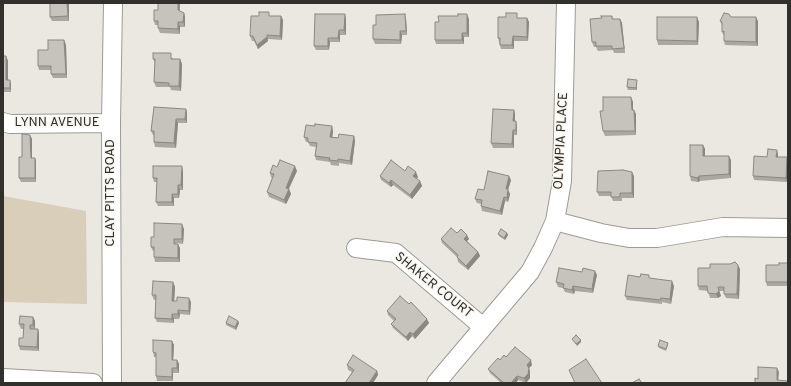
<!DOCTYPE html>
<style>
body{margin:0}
#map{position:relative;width:791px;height:386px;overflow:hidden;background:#ebe8e2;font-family:Overpass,sans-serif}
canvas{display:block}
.frame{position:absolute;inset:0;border:4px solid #31302d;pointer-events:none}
</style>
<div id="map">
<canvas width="791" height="386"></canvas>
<div class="frame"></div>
</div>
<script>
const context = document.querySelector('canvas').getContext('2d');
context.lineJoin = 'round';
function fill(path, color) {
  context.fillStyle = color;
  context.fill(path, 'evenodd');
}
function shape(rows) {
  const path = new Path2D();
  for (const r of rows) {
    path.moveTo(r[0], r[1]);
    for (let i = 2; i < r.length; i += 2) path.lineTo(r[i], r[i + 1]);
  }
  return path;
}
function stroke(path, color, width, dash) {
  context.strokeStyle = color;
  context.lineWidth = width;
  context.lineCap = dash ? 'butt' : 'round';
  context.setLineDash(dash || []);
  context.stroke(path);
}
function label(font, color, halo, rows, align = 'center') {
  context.font = font + ' Overpass,sans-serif';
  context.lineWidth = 3;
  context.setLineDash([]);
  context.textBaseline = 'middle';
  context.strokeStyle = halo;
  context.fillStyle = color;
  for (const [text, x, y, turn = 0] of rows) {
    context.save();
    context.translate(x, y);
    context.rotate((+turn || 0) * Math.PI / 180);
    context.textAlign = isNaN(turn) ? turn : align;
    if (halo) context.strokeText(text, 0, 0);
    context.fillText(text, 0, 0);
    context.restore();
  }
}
const green = shape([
 [3,196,86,211,87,304,3,302]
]);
const minor = shape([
 [3,122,10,124,111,123],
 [555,221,601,233,629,238,657,238,723,227,788,228],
 [356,248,396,253,483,327],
 [3,378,93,383],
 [112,383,111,123,113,3],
 [436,383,530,272,543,248,555,221,562,181,566,3]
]);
const wall = shape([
 [69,3,69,21,52,21,50,17],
 [178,3,179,3,180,4,180,11,184,13,185,17,185,27,180,27,180,34,160,33,158,28,158,25,155,25,154,21,158,10],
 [271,16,281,16,283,20,282,40,268,39,268,41,258,49,254,41,252,41,250,36],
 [612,16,613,19,620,19,622,23,625,53,614,53,613,50,598,51,596,47,594,47,592,42,602,18],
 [346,18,346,35,340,35,340,42,330,42,329,50,316,50,314,46],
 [406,18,407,35,402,35,401,44,375,44,373,39],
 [518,18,527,18,529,22,528,41,514,41,514,49,501,49,498,38],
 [469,19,469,37,464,37,464,44,436,44,435,40,439,22],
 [720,21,758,21,758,46,725,45,724,41,724,36,722,32,722,25],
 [699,22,698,45,658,45,657,40],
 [64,40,66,45,67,78,53,78,51,74,51,70,39,70,38,66,48,50],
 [3,56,6,56,8,61,8,80,10,80,11,85,11,92,3,92],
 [173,58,173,59,180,59,182,64,181,91,171,90,170,87,156,87,154,82,155,63,153,59],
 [637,82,637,90,628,90,627,87],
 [631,97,633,102,633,110,636,114,636,135,605,136,603,131,603,111],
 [186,109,187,113,187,123,178,123,176,148,155,147,154,142,154,135,153,135,151,131],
 [514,110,515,114,515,121,516,121,517,126,517,135,514,135,514,148,493,148,491,143],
 [315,126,332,126,333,131,332,137,338,138,354,136,355,141,352,165,339,163,339,166,331,165,330,162,316,160,315,156,316,147,310,146,308,142,306,142,304,137],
 [30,135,32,139,32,158,35,158,36,162,36,182,21,182,19,178,22,157],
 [703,145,705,149,705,156,731,160,731,178,700,181,698,182,691,181,690,176],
 [778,154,778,157,787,157,787,182,754,180,753,176,767,157],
 [277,167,297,171,289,189,291,194,286,204,269,197,267,192,272,178,271,177,270,173],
 [183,171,183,190,180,190,179,198,174,198,174,206,158,206,156,202,157,182,154,182,153,178],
 [405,171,418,177,416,179,420,181,422,186,412,199,393,185,391,187,381,180,380,176],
 [634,176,634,198,622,198,622,201,613,201,611,196,599,196,597,192],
 [511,180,508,190,510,194,508,202,505,201,502,215,482,211,481,206,481,204,477,203,475,199,484,190],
 [184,229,183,244,176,243,180,248,180,262,155,262,154,257,154,251,153,251,151,247],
 [457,233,469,239,467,241,478,252,480,256,468,270,458,262,457,257,442,243,441,239],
 [507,233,508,235,505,240,499,236,498,234],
 [788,263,788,286,767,286,766,282,779,265],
 [710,268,740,269,739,299,726,298,724,294,724,291,719,291,721,296,718,298,710,298,708,291,699,290,698,286],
 [597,275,593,293,575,291,574,294,565,292,563,288,558,287,556,282],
 [650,278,674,286,671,304,662,302,662,304,627,300,625,296],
 [173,282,175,287,174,301,191,302,190,315,180,314,179,319,174,319,174,323,157,322,155,318,156,300,154,300,152,295],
 [409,304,429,323,415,339,412,336,408,341,393,328,391,324,394,321,388,315,387,311],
 [33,317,35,321,35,329,38,329,39,334,39,351,20,350,19,346,23,338,24,329,21,329,19,324],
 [238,321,239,323,236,330,226,325,226,323],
 [172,341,174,345,173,360,177,360,179,364,179,373,173,373,173,381,157,381,156,376,156,357,154,357,153,352],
 [668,343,668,345,666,351,659,348,658,346],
 [506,357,532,365,529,368,530,372,530,378,526,383,518,380,516,383,501,383,490,373,488,369,500,360],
 [347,365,377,371,378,375,373,383,345,383,352,372,348,370]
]);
const shadedWall = shape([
 [67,3,69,3,69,21,68,16],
 [178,3,179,3,180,4,179,14,178,10],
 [184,13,185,17,185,27,183,22],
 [345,14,346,18,346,35,344,30],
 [405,14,406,18,407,35,406,31],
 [467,14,469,19,469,37,467,33],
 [281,16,283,20,282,40,280,36],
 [697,17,699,22,698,45,697,41],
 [756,17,758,21,758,46,756,42],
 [527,18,529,22,528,41,527,37],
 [620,19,622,23,625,53,624,48],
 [178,22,180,27,180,34,178,29],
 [339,30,340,35,340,42,338,38],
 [400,31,402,35,401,44,400,40],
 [462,33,464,37,464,44,462,40],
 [267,35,268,41,258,49,257,45],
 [513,36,514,41,514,49,512,45],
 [328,38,330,42,329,50,328,46],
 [64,40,66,45,67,78,66,74],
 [6,56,8,61,8,84,6,80],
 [180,59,182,64,181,91,179,86],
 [10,80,11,85,11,92,10,88],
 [637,80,637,90,636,88],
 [631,97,633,102,633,114,632,110],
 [186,109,187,113,187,123,185,119],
 [514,110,515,114,515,126,513,121],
 [634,110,636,114,636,135,635,131],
 [176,119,178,123,176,148,174,143],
 [516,121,517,126,517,135,516,130],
 [332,126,333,131,332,141,330,137],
 [513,130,514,135,514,148,512,144],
 [30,135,32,139,32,162,31,158],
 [354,136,355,141,352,165,350,161],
 [703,145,705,149,705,160,703,156],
 [777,150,778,154,778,161,776,157],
 [729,156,731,160,731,178,729,174],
 [787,157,788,160,787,182,786,178],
 [35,158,36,162,36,182,35,178],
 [182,166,183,171,183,190,181,185],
 [295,166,297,171,287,192,286,188],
 [416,172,418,177,415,181,413,176],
 [632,172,634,176,634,198,632,193],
 [509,176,511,180,508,190,510,194,508,202,507,198,506,189],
 [699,176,700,181,698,182,697,178],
 [391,180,393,185,391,187,389,183],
 [420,181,422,186,412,199,410,195],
 [178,185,180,190,179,198,178,194],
 [289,189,291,194,286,204,284,200],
 [172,194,174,198,174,206,172,202],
 [504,197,505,201,502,215,500,211],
 [182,224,184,229,183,244,182,239],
 [507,233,508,235,505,240,504,238],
 [467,235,469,239,465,243,464,239],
 [178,244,180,248,180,262,178,258],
 [478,252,480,256,468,270,466,266],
 [738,265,740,269,739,299,737,294],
 [595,271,597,275,593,293,592,289],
 [672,281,674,286,671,304,670,299],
 [173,282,175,287,174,305,172,301],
 [573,286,575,291,574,294,572,290],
 [718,287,721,296,718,298,716,294],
 [189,298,191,302,190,315,189,311],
 [178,310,180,314,179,319,178,314],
 [172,314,174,319,174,323,172,319],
 [33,317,35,321,35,329,33,325],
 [427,319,429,323,415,339,413,334],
 [238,321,239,323,236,330,235,327],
 [38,329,39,334,39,351,37,347],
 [410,332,412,336,408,341,406,337],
 [581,340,581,342,577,346,576,344],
 [172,341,174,345,173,364,172,360],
 [177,360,179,364,179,373,177,368],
 [531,360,532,365,529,368,530,372,530,378,526,383,524,378,527,365],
 [172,368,173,373,173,381,172,377],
 [777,368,779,372,778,383,777,380],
 [377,371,378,375,373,383,369,383],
 [517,376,518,380,516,383,511,383]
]);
const building = shape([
 [50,3,67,3,68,16,50,17,50,3],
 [158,3,178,3,178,10,184,13,183,22,178,22,178,29,158,28,158,21,154,21,154,10,158,10,158,3],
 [259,12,269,12,269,16,281,16,280,36,267,35,267,37,257,45,253,36,250,36,251,16,259,16,259,12],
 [506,13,517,13,517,18,527,18,527,37,513,36,512,45,500,45,500,38,498,38,498,17,506,17,506,13],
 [724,13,729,14,731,17,756,17,756,42,724,41,724,31,722,32,722,22,720,21,724,13],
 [315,14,345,14,344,30,339,30,338,38,328,38,328,46,314,46,315,14],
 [405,14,406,31,400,31,400,40,373,39,373,25,376,25,376,15,405,14],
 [458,14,467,14,467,33,462,33,462,40,435,40,435,22,439,22,438,16,458,16,458,14],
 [601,16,612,16,612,19,620,19,624,48,612,49,612,46,596,46,596,42,592,42,590,19,602,18,601,16],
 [657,17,697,17,697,41,657,40,657,17],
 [48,40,64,40,66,74,51,74,51,66,38,66,38,50,48,50,48,40],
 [153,53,171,53,171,59,180,59,179,86,169,86,169,83,154,82,155,59,153,59,153,53],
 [3,56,6,56,6,80,10,80,10,88,3,88,3,56],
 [628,79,637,80,636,88,627,87,628,79],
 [603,97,631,97,632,110,634,110,635,131,603,131,600,111,603,111,603,97],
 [154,107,186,109,185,119,176,119,174,143,154,142,154,131,151,131,154,107],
 [493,109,514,110,513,121,516,121,516,130,513,130,512,144,491,143,493,109],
 [315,124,332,126,330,137,338,138,339,134,354,136,350,161,338,159,338,161,329,160,330,158,315,156,317,143,308,142,308,138,304,137,306,125,315,126,315,124],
 [22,134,30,135,31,158,35,158,35,178,19,178,19,157,22,157,22,134],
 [690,145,703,145,703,156,729,156,729,174,699,176,697,178,690,176,690,145],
 [768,149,777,150,776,157,787,157,786,178,753,176,754,156,767,157,768,149],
 [280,160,295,166,286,188,289,189,284,200,267,192,274,174,270,173,273,165,277,167,280,160],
 [391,160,405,171,408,166,416,172,413,176,420,181,410,195,391,180,389,183,380,176,391,160],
 [153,166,182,166,181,185,178,185,178,194,172,194,172,202,156,202,157,178,153,178,153,166],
 [623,170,632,172,632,193,620,193,620,197,611,197,611,192,597,192,598,171,623,170],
 [488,171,509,176,506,189,508,189,507,198,504,197,500,211,481,206,482,200,475,199,478,189,484,190,488,171],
 [154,223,182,224,182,239,174,239,174,244,178,244,178,258,154,257,154,247,151,247,151,237,154,237,154,223],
 [451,228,457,233,461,229,467,235,464,239,478,252,466,266,457,257,458,255,441,239,451,228],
 [501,229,507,233,504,238,498,234,501,229],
 [735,262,738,265,737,294,724,294,724,287,718,287,719,291,716,294,708,293,707,286,698,286,698,268,710,268,710,264,730,264,735,262],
 [779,263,788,263,788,282,766,282,766,265,779,265,779,263],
 [559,268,582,272,583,268,595,271,592,289,573,286,572,290,563,288,564,284,556,282,559,268],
 [641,274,649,275,649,278,672,281,670,299,661,298,660,300,625,296,628,275,640,277,641,274],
 [153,281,173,282,172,301,177,301,177,297,189,298,189,311,178,310,178,314,172,314,172,319,155,318,156,295,152,295,153,281],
 [400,296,409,304,411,302,427,319,413,334,410,332,406,337,391,324,396,319,387,311,400,296],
 [20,316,33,317,33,325,30,325,30,329,38,329,37,347,19,346,19,338,23,338,24,324,19,324,20,316],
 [229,316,238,321,235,327,226,323,229,316],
 [576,335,581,340,576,344,572,339,576,335],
 [153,340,172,341,172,360,177,360,177,368,172,368,172,377,156,376,156,353,153,352,153,340],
 [660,340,668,343,666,349,658,346,660,340],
 [515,347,531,360,527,365,529,368,528,374,524,378,517,376,511,383,504,383,488,369,498,358,500,360,504,355,506,357,515,347],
 [353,355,377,371,369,383,345,383,354,370,347,365,353,355],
 [586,359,602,383,575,383,569,370,586,359],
 [758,367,777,368,777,380,788,381,788,383,755,383,755,378,758,379,758,367],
 [639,379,642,383,632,383,639,379]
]);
const streetNames = [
 ["LYNN AVENUE",57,123],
 ["OLYMPIA PLACE",562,141,-87],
 ["CLAY PITTS ROAD",111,193,-90],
 ["SHAKER COURT",433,286,39]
];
fill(green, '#d8ceb9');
stroke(minor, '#9e9b96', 20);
stroke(minor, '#fff', 18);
fill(wall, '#aaa8a3');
fill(shadedWall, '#8b8884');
fill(building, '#c6c3bd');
stroke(building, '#8b8884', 1);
label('13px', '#31302d', '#f9f6ef', streetNames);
</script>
